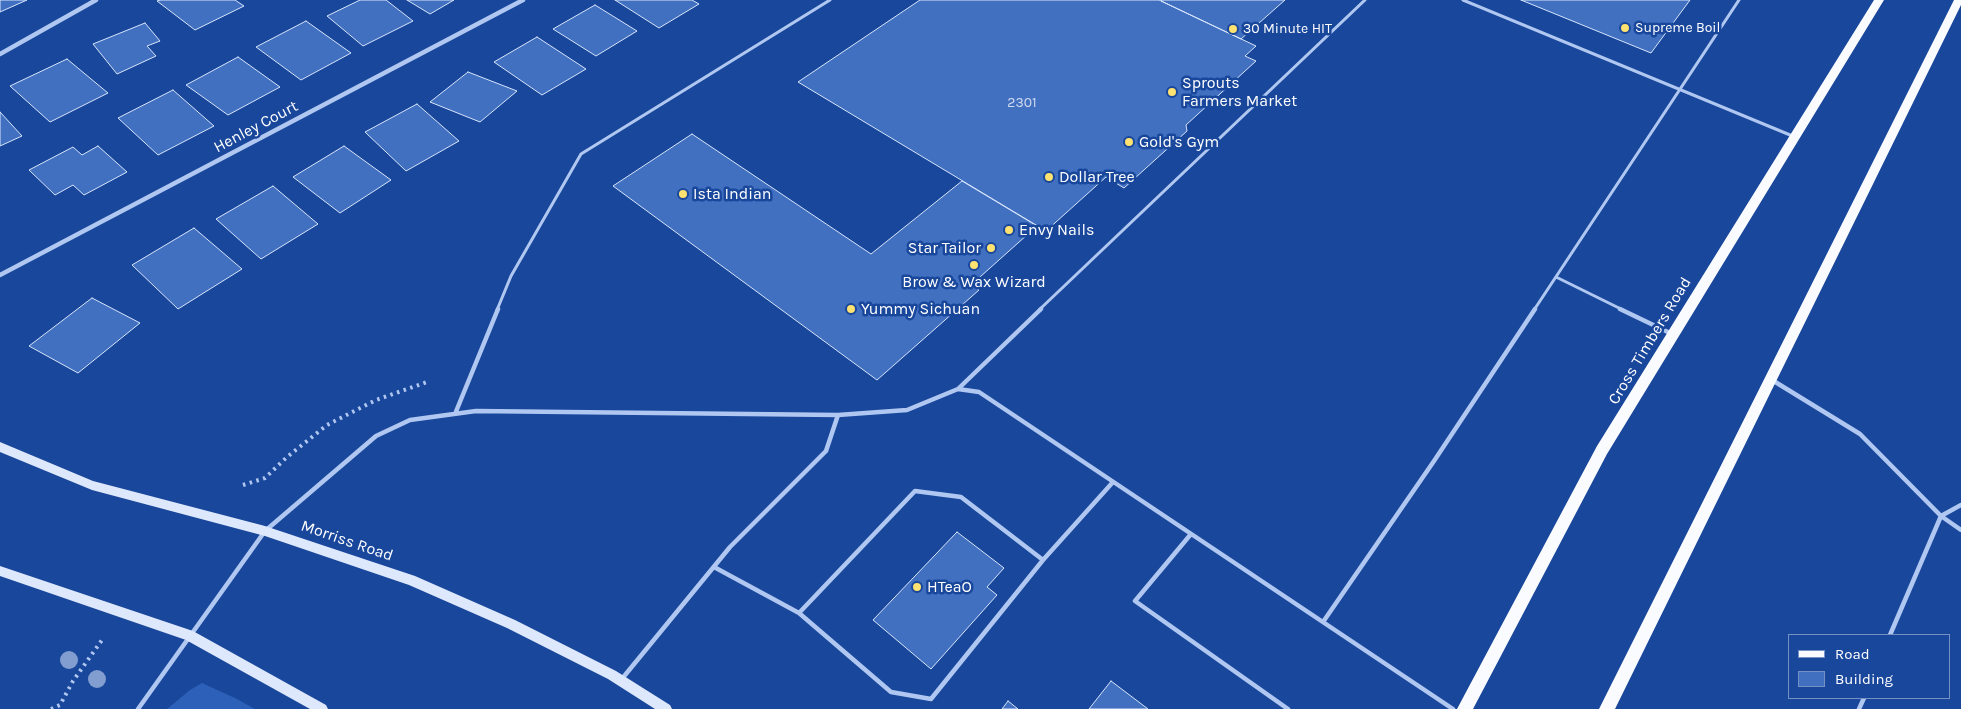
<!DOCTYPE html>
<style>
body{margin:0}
#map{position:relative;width:1961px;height:709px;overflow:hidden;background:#19479b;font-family:Karla,sans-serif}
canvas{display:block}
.legend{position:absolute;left:1788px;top:634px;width:162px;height:65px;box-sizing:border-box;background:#19479b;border:1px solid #7591c3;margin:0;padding:6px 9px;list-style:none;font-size:15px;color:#fff}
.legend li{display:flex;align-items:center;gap:10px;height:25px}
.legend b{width:25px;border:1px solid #7591c3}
</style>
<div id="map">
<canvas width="1961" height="709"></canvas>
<ul class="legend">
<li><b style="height:6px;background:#fafbff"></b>Road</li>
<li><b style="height:14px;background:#4270c1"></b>Building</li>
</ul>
</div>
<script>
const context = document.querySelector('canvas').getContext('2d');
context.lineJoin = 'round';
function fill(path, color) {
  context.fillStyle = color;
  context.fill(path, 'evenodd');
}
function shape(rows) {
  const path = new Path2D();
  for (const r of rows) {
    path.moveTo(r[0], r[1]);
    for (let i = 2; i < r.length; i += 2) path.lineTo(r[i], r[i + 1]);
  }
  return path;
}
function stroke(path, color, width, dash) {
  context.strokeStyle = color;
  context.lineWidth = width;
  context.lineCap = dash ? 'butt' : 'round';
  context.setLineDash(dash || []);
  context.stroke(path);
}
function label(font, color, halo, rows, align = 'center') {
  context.font = font + ' Karla,sans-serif';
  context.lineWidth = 5;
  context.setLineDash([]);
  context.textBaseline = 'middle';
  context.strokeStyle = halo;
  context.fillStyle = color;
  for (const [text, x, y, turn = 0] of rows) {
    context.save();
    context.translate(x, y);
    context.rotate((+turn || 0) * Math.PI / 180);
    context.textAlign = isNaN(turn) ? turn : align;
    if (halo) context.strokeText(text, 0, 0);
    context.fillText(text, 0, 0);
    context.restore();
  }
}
const green = shape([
 [202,683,235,698,255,709,167,709,190,690]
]);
const building = shape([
 [0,0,27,0,0,12,0,0],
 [160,0,235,0,244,6,195,30,157,1,160,0],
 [360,0,386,0,413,21,363,46,327,16,360,0],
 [407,0,454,0,430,14,407,0],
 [615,0,692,0,699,4,659,28,615,0],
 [920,0,1159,0,1256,46,1245,56,1256,61,1186,125,1187,131,1124,188,1106,177,1046,231,798,82,920,0],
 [1162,0,1285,0,1241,39,1161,1,1162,0],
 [1521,0,1690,0,1651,53,1521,0],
 [595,5,637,31,596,56,553,29,595,5],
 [306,21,351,53,301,80,256,47,306,21],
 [145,23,160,41,147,46,156,56,117,74,93,44,145,23],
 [537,37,586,69,542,95,494,62,537,37],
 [238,57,280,87,228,115,186,85,238,57],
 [67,59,108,93,50,122,10,86,67,59],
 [468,72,517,91,480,122,430,102,468,72],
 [173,90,214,126,158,155,118,118,173,90],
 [417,104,459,141,406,171,365,132,417,104],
 [0,112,22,136,0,146,0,112],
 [692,134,871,254,962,181,1037,226,971,285,979,290,877,380,613,186,692,134],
 [98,146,127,172,84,195,73,185,55,195,29,170,73,147,82,155,98,146],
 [344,146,391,180,340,213,293,177,344,146],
 [273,186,318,224,261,259,216,219,273,186],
 [194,228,242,269,178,309,132,265,194,228],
 [92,298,140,323,78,373,29,346,92,298],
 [957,532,1004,568,987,587,997,595,931,669,873,620,957,532],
 [1111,681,1148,709,1089,709,1111,681],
 [1008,701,1018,709,1002,709,1008,701]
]);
const path = shape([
 [243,485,265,478,287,457,327,425,376,400,427,382],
 [51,709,60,705,73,681,102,640]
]);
const laneFar1 = shape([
 [1463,0,1795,137],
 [1556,277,1623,310],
 [497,310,511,276,581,154,830,0],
 [1039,310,1365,0],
 [1534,310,1739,0]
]);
const lane = shape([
 [1620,309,1670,333],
 [1772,380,1860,434,1941,516,1890,635],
 [958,389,1041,309],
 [455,414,498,309],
 [1961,505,1941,516,1961,530],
 [1191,534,1135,601,1288,709],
 [714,567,799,613,915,491,961,497,1043,560,1113,482],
 [799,613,891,692,931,699,1043,560],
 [1323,622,1434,461,1535,309],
 [621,680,730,547,826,451,838,415],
 [138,709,265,531,376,436,410,420,476,411,838,415,907,410,958,389,979,392,1453,709],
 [1859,709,1864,698]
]);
const street = shape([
 [0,54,96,0],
 [0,275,523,0]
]);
const secondary = shape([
 [0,442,93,481,265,526,415,576,515,620,616,671,670,705,672,709,655,709,608,679,507,628,409,585,265,536,92,490,0,452,0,442],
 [0,566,193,631,326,705,328,709,310,709,186,640,0,576,0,566]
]);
const primary = shape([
 [1874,0,1884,0,1607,454,1473,709,1457,709,1597,446,1874,0],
 [1954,0,1961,0,1961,5,1615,709,1599,709,1954,0]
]);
const trees = [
 [69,660],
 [97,679]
];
const markers = [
 [1625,28,5,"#ffe270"],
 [1233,29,5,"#ffe270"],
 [1172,92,5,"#ffe270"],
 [1129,142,5,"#ffe270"],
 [1049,177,5,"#ffe270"],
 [683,194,5,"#ffe270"],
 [1009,230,5,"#ffe270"],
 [991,248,5,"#ffe270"],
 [974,265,5,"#ffe270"],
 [851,309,5,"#ffe270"],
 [917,587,5,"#ffe270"]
];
const farPoinames = [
 ["Supreme Boil",1635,28],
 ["30 Minute HIT",1243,29]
];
const numberNames = [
 ["2301",1022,103]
];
const poiNames = [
 ["Sprouts",1182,83],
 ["Farmers Market",1182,101],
 ["Gold's Gym",1139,142],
 ["Dollar Tree",1059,177],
 ["Ista Indian",693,194],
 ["Envy Nails",1019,230],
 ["Star Tailor",981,248,"right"],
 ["Brow & Wax Wizard",974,282,"center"],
 ["Yummy Sichuan",861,309],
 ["HTeaO",927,587]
];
const streetNames = [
 ["Henley Court",256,127,-28],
 ["Cross Timbers Road",1650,341,-59],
 ["Morriss Road",347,541,19]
];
fill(green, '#2d60b8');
fill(building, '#4270c1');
stroke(building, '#d7e5fc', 1);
stroke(path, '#b0c8f1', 4, [2.5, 4.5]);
stroke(laneFar1, '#b0c8f1', 3);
stroke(lane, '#b0c8f1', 4.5);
stroke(street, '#b0c8f1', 4.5);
fill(secondary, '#dee8fc');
fill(primary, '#fafbff');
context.fillStyle = '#829ed0';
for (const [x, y] of trees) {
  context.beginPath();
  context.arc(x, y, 9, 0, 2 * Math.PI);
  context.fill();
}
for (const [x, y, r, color] of markers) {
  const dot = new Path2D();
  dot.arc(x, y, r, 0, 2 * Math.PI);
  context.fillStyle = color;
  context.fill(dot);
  stroke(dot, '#19479b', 2);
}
label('14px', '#fff', '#19479b', farPoinames, 'left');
label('14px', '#d0dbf0', null, numberNames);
label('16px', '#fff', '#19479b', poiNames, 'left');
label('16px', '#fff', '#19479b', streetNames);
</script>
